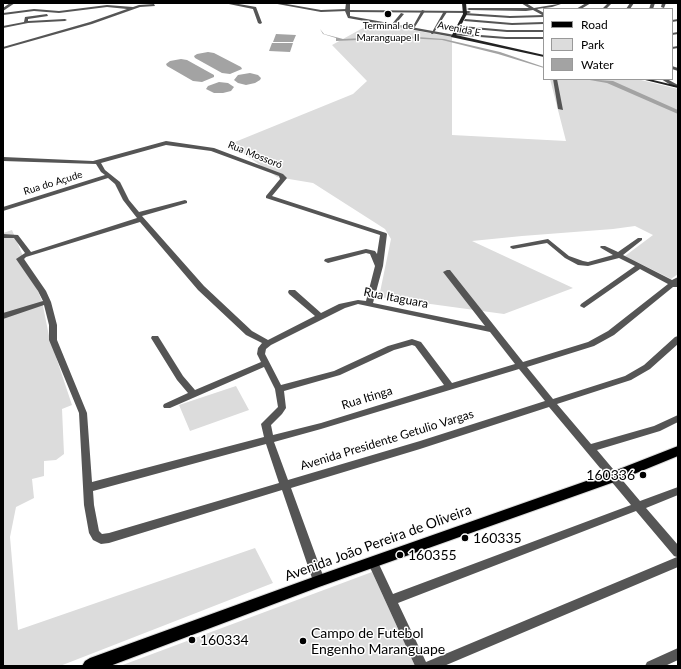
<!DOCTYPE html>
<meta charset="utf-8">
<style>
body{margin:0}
#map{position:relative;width:681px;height:669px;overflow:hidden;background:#fff;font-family:Lato,sans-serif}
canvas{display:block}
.frame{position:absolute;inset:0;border:4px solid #000;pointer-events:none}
.legend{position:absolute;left:543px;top:8px;width:130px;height:72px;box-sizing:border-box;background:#fff;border:1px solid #999;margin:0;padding:5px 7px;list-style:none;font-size:12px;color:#000}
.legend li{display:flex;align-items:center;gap:8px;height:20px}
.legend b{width:20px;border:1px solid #999}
</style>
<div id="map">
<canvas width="681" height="669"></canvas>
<div class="frame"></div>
<ul class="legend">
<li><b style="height:5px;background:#000"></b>Road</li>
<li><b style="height:11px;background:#dcdcdc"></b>Park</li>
<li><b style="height:11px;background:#a3a3a3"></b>Water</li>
</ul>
</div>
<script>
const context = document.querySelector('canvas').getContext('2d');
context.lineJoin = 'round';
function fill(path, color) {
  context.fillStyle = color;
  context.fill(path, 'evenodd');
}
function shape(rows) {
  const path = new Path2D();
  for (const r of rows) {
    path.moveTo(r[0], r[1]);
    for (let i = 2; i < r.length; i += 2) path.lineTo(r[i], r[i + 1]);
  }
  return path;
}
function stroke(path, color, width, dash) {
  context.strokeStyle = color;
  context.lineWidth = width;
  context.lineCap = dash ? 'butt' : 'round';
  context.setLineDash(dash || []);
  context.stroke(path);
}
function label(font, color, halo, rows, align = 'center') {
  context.font = font + ' Lato,sans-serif';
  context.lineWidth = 3;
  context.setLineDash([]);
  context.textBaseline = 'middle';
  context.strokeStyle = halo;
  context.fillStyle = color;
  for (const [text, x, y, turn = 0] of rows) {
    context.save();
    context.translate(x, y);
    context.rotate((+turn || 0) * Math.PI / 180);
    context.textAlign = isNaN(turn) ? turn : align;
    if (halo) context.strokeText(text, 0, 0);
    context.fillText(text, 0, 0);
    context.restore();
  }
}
const green = shape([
 [372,23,452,37,452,135,566,141,550,79,637,79,678,89,678,274,671,279,625,256,653,235,635,226,613,229,522,236,472,241,573,288,504,314,379,297,391,239,385,229,313,183,277,177,230,144,353,94,367,81,332,45],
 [12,230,42,301,49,336,72,405,62,409,64,454,56,460,44,461,44,476,32,479,34,498,16,507,10,537,18,630,255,548,273,583,60,666,3,666,3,233],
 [236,386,249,410,190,431,179,405],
 [372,572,415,666,120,666]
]);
const water = shape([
 [320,29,324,34,343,39,404,36,444,39,500,52,544,67,544,68,498,54,442,40,404,38,336,41,336,38,323,34],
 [276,34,296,35,293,42,273,42],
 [272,43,293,43,290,52,269,51],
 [208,52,214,53,241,67,242,69,230,74,222,73,195,58,194,56,197,54],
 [181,59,187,60,214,75,214,77,202,82,193,81,167,66,166,64,170,61],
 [250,73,258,75,261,78,260,80,255,83,246,85,238,83,234,80,238,75],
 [584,79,613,81,678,110,678,114,607,83],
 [219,82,228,83,234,87,231,91,223,93,214,93,206,89,208,86]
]);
const minor = shape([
 [10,3,15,3,3,11,3,8,10,3],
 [224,3,233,3,256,7,262,23,260,24,258,23,253,9,224,3],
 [272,3,281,3,321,10,347,9,349,10,347,11,321,12,272,3],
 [586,3,591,3,581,9,576,9,586,3],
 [608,3,612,3,606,9,602,9,608,3],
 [630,3,634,3,630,9,626,9,630,3],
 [662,3,666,3,664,8,661,7,662,3],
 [154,4,155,6,140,7,92,24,3,49,3,47,90,22,127,9,107,7,59,13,34,11,3,15,3,13,34,9,59,11,107,5,133,7,139,5,154,4],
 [422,10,425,11,413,30,411,30,422,10],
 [444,11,447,12,433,34,431,34,444,11],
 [401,13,404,14,394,26,392,26,392,24,401,13],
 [465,13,510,16,544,15,544,17,510,18,464,15,465,13],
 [47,14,48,16,28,19,28,21,65,19,67,20,65,21,28,23,3,28,3,26,24,22,25,17,47,14],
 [465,19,512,23,544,22,544,24,512,25,464,21,465,19],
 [462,26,507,30,544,30,544,32,507,32,461,28,460,27,462,26],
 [678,32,678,34,672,35,672,33,678,32],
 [455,33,506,37,544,37,544,39,506,39,453,35,453,34,455,33],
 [678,46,678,48,672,49,672,47,678,46],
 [672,66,678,68,678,71,672,69,672,66],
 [553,79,557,79,563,110,558,109,553,79],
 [166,141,214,148,283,174,287,178,272,196,386,233,387,234,383,266,373,303,485,326,443,272,447,270,450,270,523,362,588,342,608,331,668,284,640,269,584,308,580,306,581,304,635,266,619,258,588,266,578,265,565,258,547,243,513,249,511,248,510,247,511,246,548,239,569,256,583,261,588,262,613,255,601,248,600,247,601,246,605,246,618,252,638,238,642,238,642,240,623,255,672,280,678,277,678,287,673,287,614,335,594,346,527,367,553,399,625,376,644,365,675,337,678,336,678,344,650,369,631,380,557,404,591,444,654,426,678,415,678,422,660,431,597,450,640,501,678,487,678,495,646,508,678,545,678,567,444,666,415,666,368,563,369,560,373,558,377,560,393,594,631,505,549,407,420,449,291,488,325,581,323,585,319,586,315,585,313,581,282,490,109,543,101,544,93,540,89,533,84,505,79,413,49,340,49,325,44,305,3,319,3,313,43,301,38,291,16,259,25,253,14,238,3,238,3,234,18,235,31,252,137,218,123,200,115,184,108,178,3,211,3,207,105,175,101,172,96,164,3,161,3,157,93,161,166,141],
 [166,145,211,151,279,176,280,179,266,196,266,198,380,235,377,254,375,251,366,249,325,259,324,261,328,263,366,253,370,254,375,266,366,301,358,300,339,304,321,313,295,290,289,290,288,292,289,294,315,316,268,340,252,331,204,286,142,216,187,203,187,201,185,200,139,212,129,200,120,182,105,170,101,163,166,145],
 [140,222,198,290,246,335,262,343,258,348,257,354,261,362,195,390,183,376,158,336,152,336,151,338,177,380,188,393,164,404,163,406,164,408,170,408,264,367,275,389,278,407,261,424,264,437,92,482,87,413,57,340,57,325,51,302,46,291,24,259,26,257,140,222],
 [358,304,490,332,515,364,452,383,421,342,412,339,388,346,334,371,281,385,265,354,266,349,271,345,345,308,358,304],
 [412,345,415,346,444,385,321,423,273,435,271,425,282,414,286,408,284,391,340,375,394,350,412,345],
 [519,369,545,401,420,441,288,480,274,442,321,429,519,369],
 [266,444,279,483,109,533,102,534,99,531,94,505,93,491,266,444],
 [636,511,674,556,677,557,426,662,398,603,636,511],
 [678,648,678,660,665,666,645,666,647,662,678,648]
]);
const tertiary = shape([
 [346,3,350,3,350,10,469,11,471,12,469,13,350,12,350,16,455,35,455,36,453,37,348,18,345,11,346,3],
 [521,3,526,3,534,8,564,3,552,7,537,9,544,13,544,16,533,10,526,11,469,10,467,9,469,8,529,8,521,3],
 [651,3,655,3,653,9,649,9,651,3],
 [678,19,678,21,672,22,672,20,678,19],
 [661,79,667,79,678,85,678,87,674,87,661,79]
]);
const secondary = shape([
 [462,3,466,3,467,14,456,35,544,55,544,57,451,37,463,14,462,3],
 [641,79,649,79,678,86,678,88,641,79]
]);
const primary = shape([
 [678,446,678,456,617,481,319,587,110,666,82,666,85,661,90,658,319,575,609,473,678,446]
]);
const markers = [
 [388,14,4,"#000"],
 [643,475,4,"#000"],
 [465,538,4,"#000"],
 [400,555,4,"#000"],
 [192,640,4,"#000"],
 [303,641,4,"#000"]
];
const farPoinames = [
 ["Terminal de",388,26],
 ["Maranguape II",388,38]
];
const farStreetnames = [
 ["Avenida E",459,29,11],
 ["Rua Mossoró",255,155,22],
 ["Rua do Açude",53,183,-17]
];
const streetNames = [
 ["Rua Itaguara",396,298,11],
 ["Rua Itinga",367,398,-17],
 ["Avenida Presidente Getulio Vargas",387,440,-17]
];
const nearPoinames = [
 ["160336",635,475,"right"],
 ["160335",473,538],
 ["160355",408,555],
 ["Campo de Futebol",311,633],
 ["Engenho Maranguape",311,649],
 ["160334",200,640]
];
const nearStreetnames = [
 ["Avenida João Pereira de Oliveira",378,543,-20]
];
fill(green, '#dcdcdc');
fill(water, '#a3a3a3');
stroke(primary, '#dbdbdb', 2);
fill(minor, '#555');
fill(tertiary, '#555');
fill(secondary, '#222');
fill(primary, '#000');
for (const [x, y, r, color] of markers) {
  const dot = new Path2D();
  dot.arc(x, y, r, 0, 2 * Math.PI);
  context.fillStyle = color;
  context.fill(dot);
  stroke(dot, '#fff', 1.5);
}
label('10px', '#000', '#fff', farPoinames);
label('10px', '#000', '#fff', farStreetnames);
label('12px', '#000', '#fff', streetNames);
label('14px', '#000', '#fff', nearPoinames, 'left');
label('14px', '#000', '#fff', nearStreetnames);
</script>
